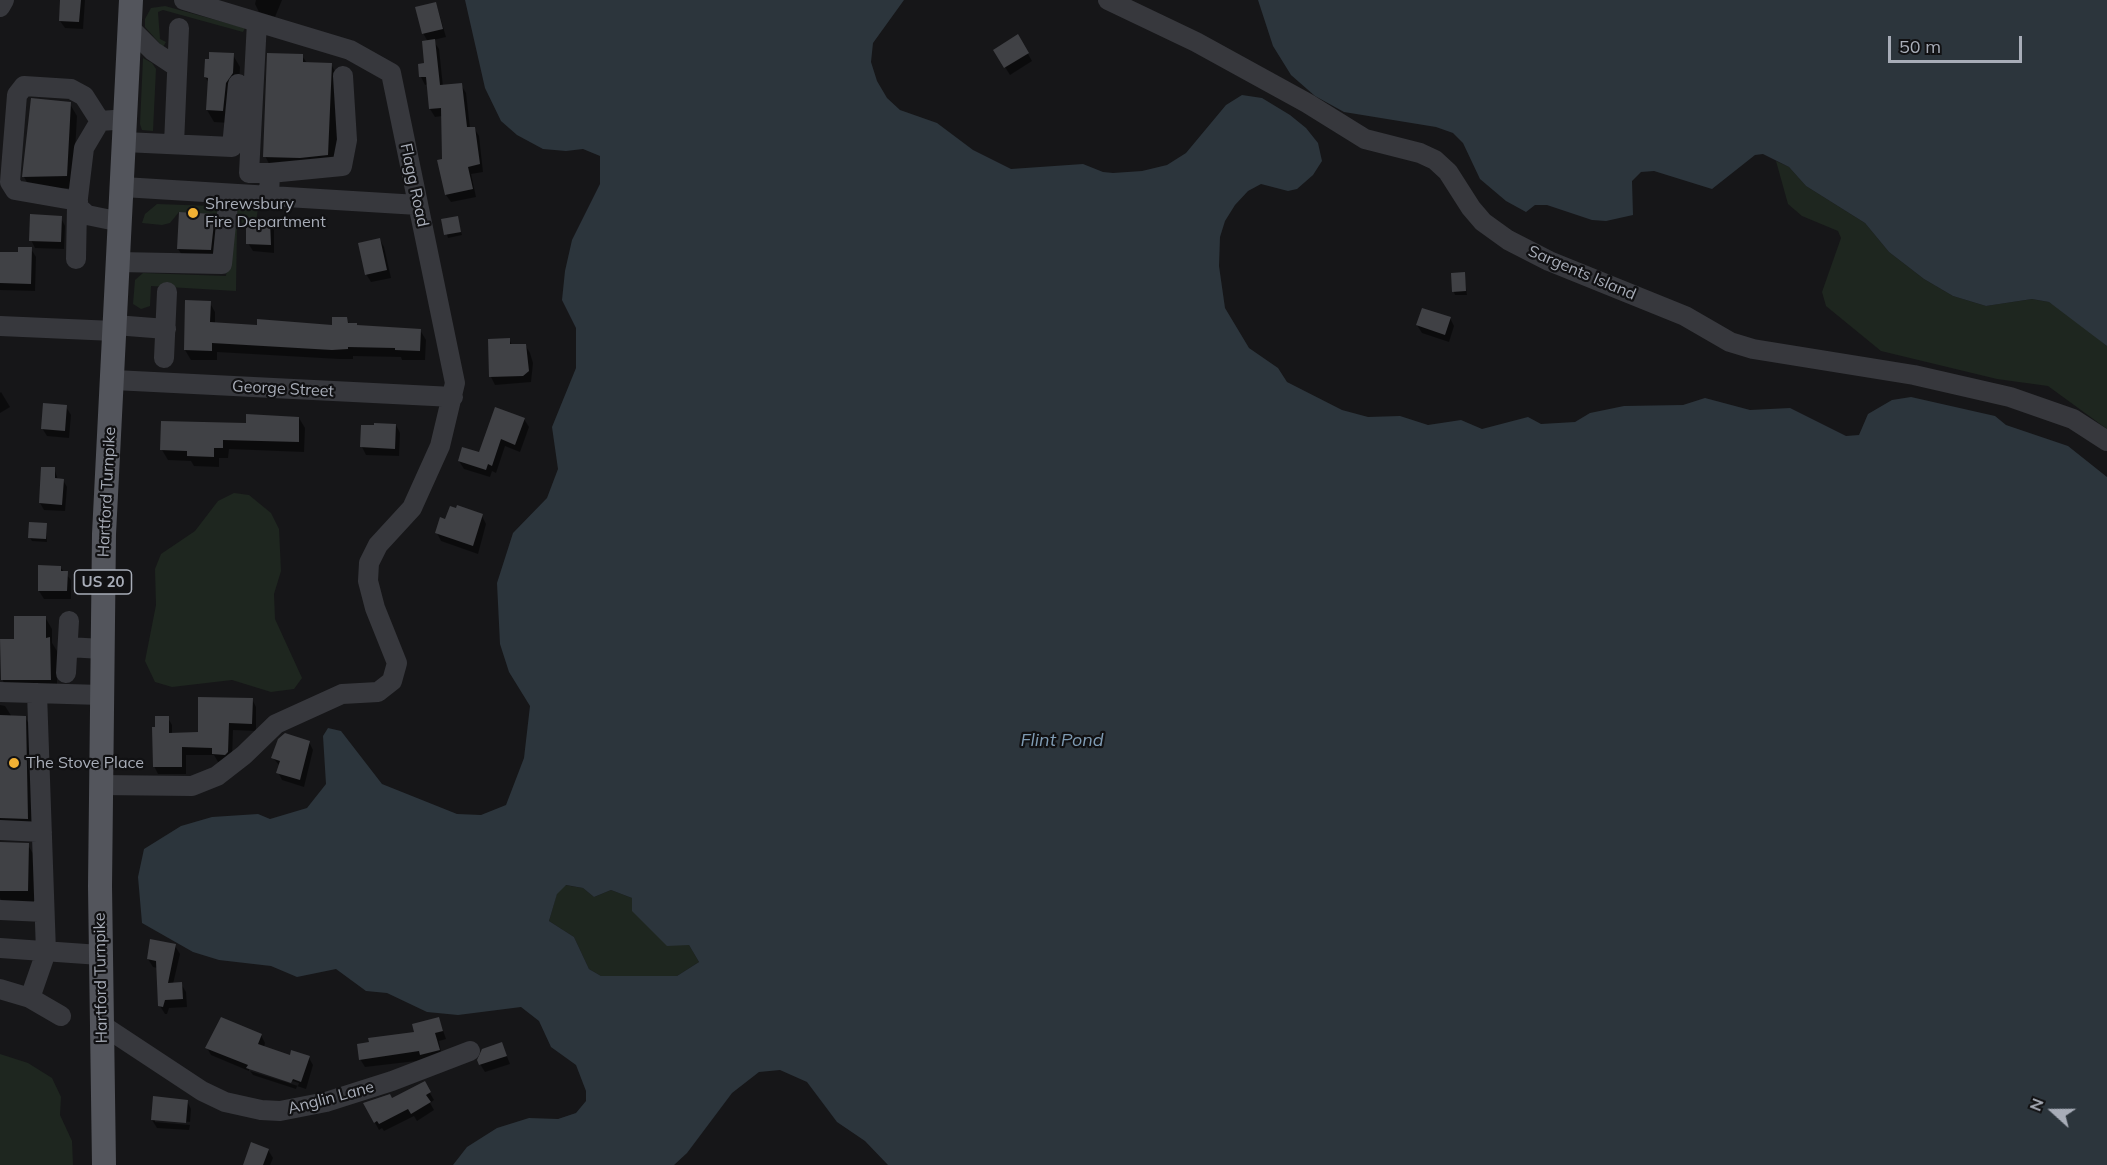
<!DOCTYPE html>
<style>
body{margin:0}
#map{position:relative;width:2107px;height:1165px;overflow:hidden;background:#161618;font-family:Mulish,sans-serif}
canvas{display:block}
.north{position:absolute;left:2023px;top:1081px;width:60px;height:60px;-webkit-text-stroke:4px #111113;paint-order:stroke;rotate:291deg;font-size:16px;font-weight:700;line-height:24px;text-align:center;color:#a8adb8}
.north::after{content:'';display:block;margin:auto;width:21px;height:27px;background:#a8adb8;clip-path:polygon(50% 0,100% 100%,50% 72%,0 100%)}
.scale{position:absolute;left:1888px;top:36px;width:134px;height:27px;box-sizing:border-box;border:3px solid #a8adb8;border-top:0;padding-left:8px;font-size:18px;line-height:21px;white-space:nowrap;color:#a8adb8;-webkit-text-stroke:4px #111113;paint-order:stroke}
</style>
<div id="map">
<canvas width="2107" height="1165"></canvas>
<div class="north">N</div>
<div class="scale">50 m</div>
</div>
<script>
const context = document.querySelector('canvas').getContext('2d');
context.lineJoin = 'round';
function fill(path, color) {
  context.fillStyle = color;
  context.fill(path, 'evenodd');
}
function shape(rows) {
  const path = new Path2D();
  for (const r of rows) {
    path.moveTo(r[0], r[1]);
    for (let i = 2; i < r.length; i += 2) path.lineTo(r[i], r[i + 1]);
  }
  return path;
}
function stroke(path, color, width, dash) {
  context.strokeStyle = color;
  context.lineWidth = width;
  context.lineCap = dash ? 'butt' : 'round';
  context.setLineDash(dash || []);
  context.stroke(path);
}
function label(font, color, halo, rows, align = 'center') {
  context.font = font + ' Mulish,sans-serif';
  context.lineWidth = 4.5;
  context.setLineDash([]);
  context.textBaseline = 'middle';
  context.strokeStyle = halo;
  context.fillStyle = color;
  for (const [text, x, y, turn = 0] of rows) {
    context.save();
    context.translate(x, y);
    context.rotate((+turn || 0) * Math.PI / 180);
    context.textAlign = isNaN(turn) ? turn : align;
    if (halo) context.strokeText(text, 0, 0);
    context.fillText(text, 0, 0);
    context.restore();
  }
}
const green = shape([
 [165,6,245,28,243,32,163,10,158,12,160,39,166,42,163,47,145,27,145,19,151,8],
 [143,58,152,63,156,69,153,131,142,130,140,124],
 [1776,161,1789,167,1806,186,1865,223,1889,252,1924,279,1953,296,1986,306,2032,299,2049,302,2070,315,2107,346,2107,429,2048,386,1997,379,1881,351,1826,306,1822,292,1841,238,1838,231,1802,216,1788,204],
 [157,204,212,206,219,208,221,214,179,212,170,223,162,225,142,223,145,214],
 [233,207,258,209,256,221,237,224,236,291,151,286,150,306,141,309,133,304,135,280,143,273,226,276],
 [234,493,249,495,271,513,279,529,281,571,274,594,275,619,302,678,294,689,271,692,232,680,172,687,155,682,145,661,156,605,155,569,161,554,195,531,218,501],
 [565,885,583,888,594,897,611,890,632,898,689,945,699,962,677,976,601,976,589,969,574,937,549,921,557,893],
 [0,1054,28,1063,52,1078,61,1097,60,1115,72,1141,73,1165,0,1165]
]);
const water = shape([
 [465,0,904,0,873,43,871,62,877,81,887,98,900,110,937,123,973,150,1011,169,1083,164,1103,172,1113,173,1142,171,1167,165,1186,153,1226,105,1242,95,1262,98,1290,115,1306,128,1318,143,1322,161,1313,175,1297,189,1288,191,1261,184,1248,191,1235,205,1225,221,1220,237,1219,266,1225,308,1249,348,1278,368,1287,382,1342,410,1368,417,1400,416,1428,425,1461,420,1482,429,1528,417,1541,424,1575,422,1590,413,1624,406,1683,405,1705,398,1750,410,1790,408,1846,436,1859,435,1868,414,1892,400,1911,397,1995,416,2006,425,2068,446,2107,477,2107,1165,888,1165,865,1141,837,1122,807,1082,780,1070,759,1072,732,1093,687,1153,674,1165,453,1165,467,1147,497,1128,529,1118,558,1119,576,1113,586,1101,586,1091,576,1065,551,1047,539,1021,521,1007,458,1015,427,1012,387,993,366,991,336,969,297,977,271,966,219,960,193,952,142,923,138,877,144,849,181,826,212,817,258,814,270,819,307,808,326,784,323,736,328,728,341,731,382,784,457,814,481,815,506,805,524,758,530,706,509,672,500,644,497,583,513,533,547,498,558,469,552,427,576,368,576,328,562,300,565,271,572,240,600,184,600,156,583,149,566,151,543,149,517,135,501,121,485,88],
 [566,885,583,888,594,897,611,890,632,898,632,911,667,946,689,945,699,962,677,976,601,976,589,969,574,937,549,921,557,894],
 [1258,0,2107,0,2107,346,2049,302,2032,299,1986,306,1953,296,1924,279,1889,252,1865,223,1806,186,1789,167,1763,154,1755,155,1712,189,1654,171,1641,172,1632,181,1633,215,1606,221,1592,220,1547,205,1535,205,1526,212,1506,201,1480,179,1463,143,1453,133,1436,127,1344,112,1315,96,1291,75,1273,46]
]);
const shadow = shape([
 [61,0,85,0,83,29,65,28,60,21],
 [256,0,282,0,275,17,259,12,255,4],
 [436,3,446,37,433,40,439,49,443,87,461,85,466,93,470,128,474,128,479,136,483,172,471,174,476,197,451,202,446,195,442,116,435,117,430,109,428,84,425,85,421,77,426,64,428,42,423,33],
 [1018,36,1032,61,1010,75,995,51],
 [233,55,240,67,239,86,230,123,214,122,207,110,209,83,205,77],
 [302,56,307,63,331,64,340,81,337,171,274,173,265,156],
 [70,104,77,116,73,188,31,189,24,177,29,118],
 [214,216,221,228,218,262,186,261,178,249],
 [457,217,462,235,448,238,443,220],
 [61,218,65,226,64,249,35,248,31,240],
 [269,222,274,230,274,253,253,251,248,243],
 [380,240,384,247,391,278,371,282,366,274],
 [31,249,36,257,35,291,0,290,0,253,19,254],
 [1464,274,1467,295,1455,295,1454,292],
 [210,303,215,312,215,324,334,327,346,318,350,325,358,327,420,330,426,340,425,360,402,360,401,357,353,356,353,359,339,359,217,352,217,360,191,360,185,350],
 [1450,318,1454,326,1449,342,1422,333,1417,325],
 [509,339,512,345,525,345,530,353,533,363,531,382,495,385,491,377],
 [1,392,10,407,0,413,0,393],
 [66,407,71,415,69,438,47,436,42,428],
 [299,418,305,428,304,452,229,449,228,458,219,458,219,467,194,466,191,461,168,460,162,450],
 [524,419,529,427,520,452,505,446,496,473,492,471,490,477,464,469,459,461,479,454],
 [396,425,400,433,399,456,366,455,362,447],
 [54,468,58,480,63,480,67,487,65,511,44,510,40,503],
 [482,516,486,524,478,554,441,541,437,533,446,521],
 [46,524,47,542,32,541,30,538],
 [60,567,71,580,71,599,44,599,39,591],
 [45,617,52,629,52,643,57,651,57,691,9,692,2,679,15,640],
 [252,699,256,707,256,731,233,730,232,760,218,762,214,755,186,755,186,774,158,774,154,766,168,718,172,725,172,734,199,734],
 [0,705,5,706,12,717,25,717,34,734,36,835,0,830],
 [309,742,313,750,304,787,282,780,278,772,280,766,273,758],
 [0,843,28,845,35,857,34,903,3,903,0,898],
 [175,946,180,954,173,984,181,984,186,992,187,1007,169,1008,167,1014,165,1014,160,1006,158,968,153,967,148,959],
 [439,1019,446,1039,439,1041,442,1058,365,1067,360,1059,371,1043,416,1033],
 [261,1035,265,1043,264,1047,290,1057,309,1058,313,1065,306,1089,297,1086,296,1089,253,1075,250,1071,298,1086,299,1083,249,1067,249,1071,211,1055,207,1048],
 [502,1044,510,1064,485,1072,480,1064],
 [424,1083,434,1100,430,1103,434,1110,417,1121,414,1116,384,1131,382,1128,379,1130,365,1104,391,1100],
 [187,1101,191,1109,190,1122,155,1119,155,1122,190,1125,189,1130,157,1128,152,1120],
 [268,1150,273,1158,270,1165,246,1165]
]);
const building = shape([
 [60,0,81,0,79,22,59,21],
 [436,2,443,29,422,34,415,7],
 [1018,34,1029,53,1004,68,993,50],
 [435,39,440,85,462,83,467,127,475,127,480,164,468,167,473,189,445,195,437,160,442,159,441,108,429,109,426,77,419,77,418,64,424,63,422,41],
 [209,52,234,53,233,73,226,83,223,111,206,110,208,78,204,77,205,59,209,59],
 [267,53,303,54,303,62,332,63,328,155,300,158,263,157],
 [31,98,71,102,67,176,22,177],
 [179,212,215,214,211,250,177,249],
 [30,214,62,216,61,242,29,241],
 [458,216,461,232,444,235,441,219],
 [256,221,270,221,271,245,246,244,246,222],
 [380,238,387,270,365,275,358,243],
 [18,247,32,247,31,284,0,283,0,252,18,252],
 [1465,272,1466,291,1452,292,1451,273],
 [185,300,211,301,210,322,257,325,257,319,332,325,332,317,347,317,348,323,357,323,357,325,421,329,420,351,395,350,395,348,348,347,348,349,332,350,212,343,212,351,184,350],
 [1422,308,1451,317,1445,335,1416,325],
 [510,338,510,344,526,344,529,371,523,376,489,377,488,339],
 [43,403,67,405,65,431,41,429],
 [495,407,525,418,515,445,501,439,492,466,488,464,486,470,458,461,462,447,479,452],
 [246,414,299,417,299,442,223,440,223,448,214,448,214,457,187,456,187,451,160,450,161,421,246,423],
 [374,423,396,424,395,449,360,447,361,425,374,425],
 [41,467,55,467,55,478,64,479,62,505,39,503],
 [457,505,483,514,473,546,435,533,440,517,445,519,450,506,456,508],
 [29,522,47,523,46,539,28,538],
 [38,565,61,566,61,571,68,571,67,591,38,591],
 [14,616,46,616,46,638,50,637,51,680,1,680,0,639,14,639],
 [198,697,253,698,252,724,229,723,228,752,225,755,212,754,212,748,182,747,182,767,153,767,152,727,155,727,155,716,169,716,169,733,198,732],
 [0,715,26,716,28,819,0,818],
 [285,733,310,741,300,780,276,773,280,761,271,758,278,739],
 [0,842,29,843,28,891,0,891],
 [150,939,176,944,168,983,182,982,183,999,165,1000,163,1007,158,1006,156,961,147,959],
 [221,1017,262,1034,258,1044,290,1055,291,1050,310,1056,301,1082,293,1079,291,1083,246,1068,248,1065,205,1048],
 [439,1017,443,1031,435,1033,440,1050,420,1055,419,1051,359,1060,357,1044,369,1042,368,1038,414,1032,412,1024],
 [502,1042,507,1056,479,1065,477,1060,482,1049],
 [425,1081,431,1092,426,1095,431,1102,411,1114,408,1109,379,1124,377,1121,374,1123,363,1103,390,1094,392,1098],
 [153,1096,188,1100,186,1123,151,1120],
 [251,1142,269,1149,263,1165,243,1165]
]);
const minor = shape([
 [1108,0,1196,42,1307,103,1365,139,1420,153,1435,160,1448,172,1471,208,1483,222,1508,240,1549,261,1685,316,1730,342,1753,349,1914,375,2010,397,2073,419,2107,441],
 [0,7,4,0],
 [257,22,249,173,270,173,269,196],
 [131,29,153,51,177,67],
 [114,120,100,121,84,148,77,206,87,215,121,222],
 [124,142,232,147,238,84],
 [174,144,179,28],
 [270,173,342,166,347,140,343,76],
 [123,187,418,205],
 [78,201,15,190,10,182,17,95,24,86,71,89,84,96,100,121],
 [76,259,77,206],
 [118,262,222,264,229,194],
 [115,325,166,329],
 [0,326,114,331],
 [164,358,167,292],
 [114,380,453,397],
 [68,647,102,649],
 [66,673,69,621],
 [0,692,101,695],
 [100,785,192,786,217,776,244,755,276,724,342,694,378,692,392,681,397,663,375,608,368,581,369,563,378,545,412,508,440,446,455,383,391,73,350,50,184,0],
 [0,830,42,832],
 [0,910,44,912],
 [0,948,100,955],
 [0,989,30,998,46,952,37,693],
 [30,998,61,1016],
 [102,1025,202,1091,225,1102,261,1110,280,1111,326,1102,392,1081,470,1051]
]);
const major = shape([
 [104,1165,100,886,104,534,131,0]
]);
const markers = [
 [193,213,6,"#f2b134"],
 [14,763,6,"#f2b134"]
];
const shields = [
 [103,582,57]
];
const shieldNames = [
 ["US 20",103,582]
];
const streetNames = [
 ["Flagg Road",414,185,78],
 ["Sargents Island",1582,273,23],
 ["George Street",283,389,3],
 ["Hartford Turnpike",107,492,-87],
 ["Hartford Turnpike",101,978,-91],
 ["Anglin Lane",331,1098,-15]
];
const poiNames = [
 ["Shrewsbury",205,204],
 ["Fire Department",205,222],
 ["The Stove Place",26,763]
];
const waterNames = [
 ["Flint Pond",1062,741]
];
fill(green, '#1e261f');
fill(water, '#2c353c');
fill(shadow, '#0007');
fill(building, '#404145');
stroke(minor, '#37383d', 20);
stroke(major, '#53555c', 24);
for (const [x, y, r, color] of markers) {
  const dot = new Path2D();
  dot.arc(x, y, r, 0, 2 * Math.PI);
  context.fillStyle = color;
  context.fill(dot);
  stroke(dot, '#111113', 2);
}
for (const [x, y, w] of shields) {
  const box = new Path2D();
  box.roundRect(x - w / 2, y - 12, w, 24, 4.5);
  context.fillStyle = '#111113';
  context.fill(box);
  stroke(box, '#a8adb8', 1.5);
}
label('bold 15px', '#a8adb8', null, shieldNames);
label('16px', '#a8adb8', '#111113', streetNames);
label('16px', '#a8adb8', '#111113', poiNames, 'left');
label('italic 18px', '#7f9bb3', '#111113', waterNames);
</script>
